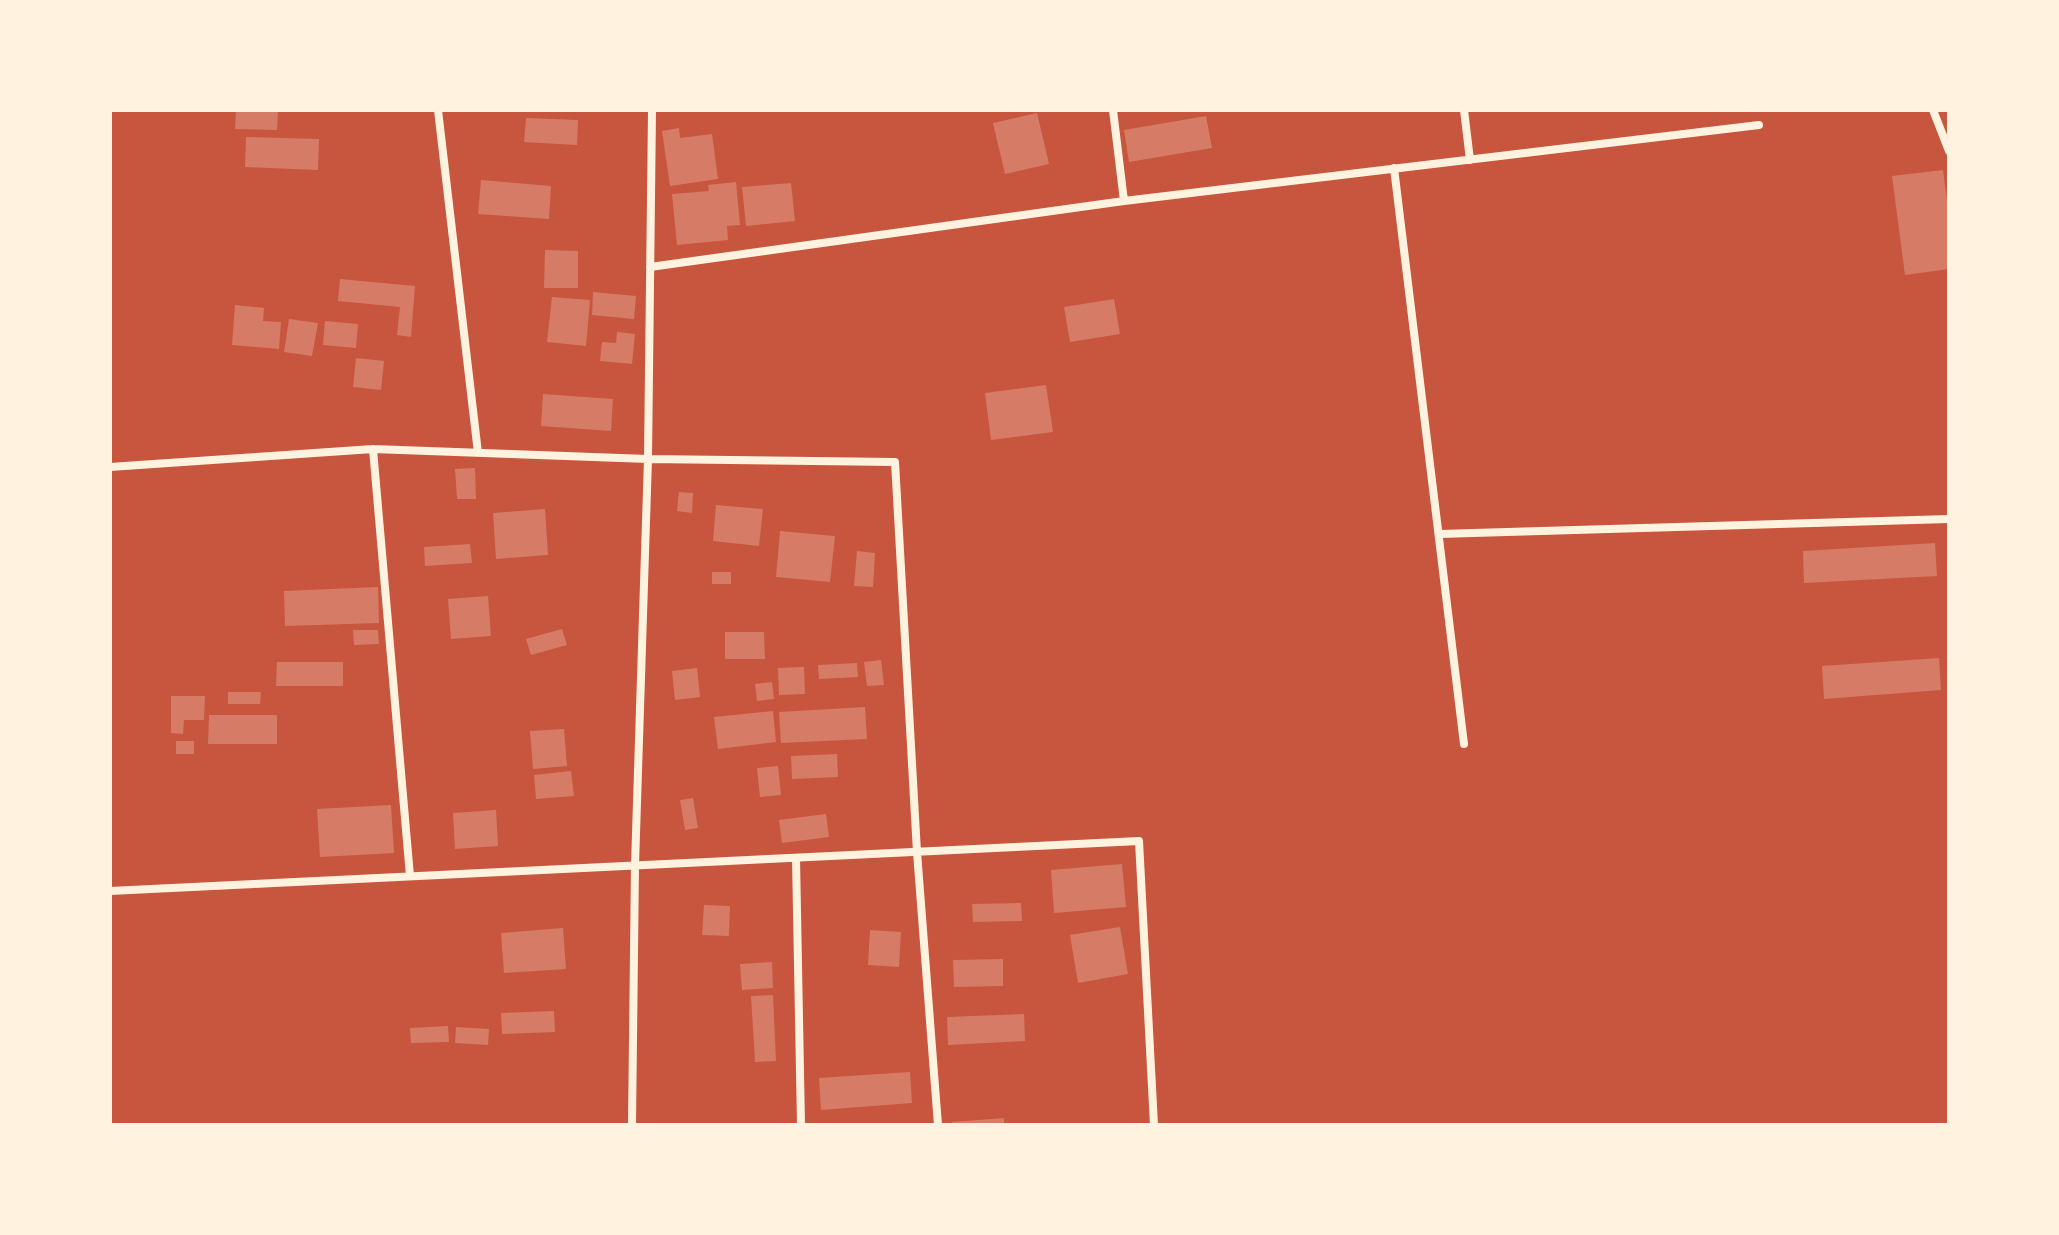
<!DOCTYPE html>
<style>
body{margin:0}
#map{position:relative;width:2059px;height:1235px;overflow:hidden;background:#c8553d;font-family:"DM Sans",sans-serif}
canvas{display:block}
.frame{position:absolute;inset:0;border:112px solid #fff3e0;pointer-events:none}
</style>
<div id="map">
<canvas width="2059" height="1235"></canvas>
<div class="frame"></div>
</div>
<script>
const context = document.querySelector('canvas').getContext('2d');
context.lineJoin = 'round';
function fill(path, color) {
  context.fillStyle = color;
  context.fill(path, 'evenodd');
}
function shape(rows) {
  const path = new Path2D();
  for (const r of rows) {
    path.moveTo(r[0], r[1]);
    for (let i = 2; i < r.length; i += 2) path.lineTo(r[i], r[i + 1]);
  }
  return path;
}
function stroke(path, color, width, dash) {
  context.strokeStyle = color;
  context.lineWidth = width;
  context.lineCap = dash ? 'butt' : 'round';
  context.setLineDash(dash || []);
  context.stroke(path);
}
const building = shape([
 [236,110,278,110,277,130,235,129],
 [1037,113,1049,164,1005,174,993,123],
 [1206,116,1212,148,1129,162,1124,130],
 [526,118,578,120,577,145,524,142],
 [679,128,680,138,712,134,718,179,670,186,662,131],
 [246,137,319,139,318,170,245,167],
 [1943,170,1949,216,1949,269,1905,275,1892,176],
 [481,180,551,186,549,219,478,214],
 [736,182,740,225,727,226,728,240,677,245,672,194,709,191,708,185],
 [791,183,795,221,746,226,742,187],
 [545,250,578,251,578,288,544,288],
 [340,279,415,286,411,337,397,335,400,307,338,301],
 [593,292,636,296,634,319,592,315],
 [552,297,590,300,586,346,547,342],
 [1114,299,1120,334,1070,342,1064,307],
 [235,305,264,308,263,321,281,322,279,349,232,345],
 [289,319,318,323,312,356,284,352],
 [325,321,358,324,356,348,323,345],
 [617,332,635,334,632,364,600,361,602,342,616,343],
 [356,358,384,361,381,390,353,387],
 [1046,385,1053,432,991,440,985,393],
 [543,394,613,399,611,431,541,426],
 [475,468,476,499,457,499,455,469],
 [679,492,693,493,692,513,677,511],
 [716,505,763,509,759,546,713,541],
 [545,509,548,555,496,559,493,513],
 [780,531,835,536,830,582,776,577],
 [1935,543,1937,576,1804,583,1803,551],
 [470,544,472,563,425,566,424,547],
 [857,551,875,553,873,587,854,586],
 [712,572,731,572,731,584,712,584],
 [378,587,379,623,285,626,284,591],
 [488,596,491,636,451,639,448,599],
 [562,629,567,645,531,655,526,639],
 [353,630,378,630,379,644,354,645],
 [725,632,764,632,765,659,725,659],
 [1939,658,1941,690,1824,699,1822,666],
 [881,660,884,685,867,686,864,662],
 [277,662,343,662,343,686,276,686],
 [857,663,858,677,819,679,818,665],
 [804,667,805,694,779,695,778,668],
 [697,668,700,697,675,700,672,671],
 [772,682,774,699,757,701,755,684],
 [228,692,261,692,260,704,228,704],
 [171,696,205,696,204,720,184,720,183,734,171,733],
 [865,707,867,739,781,743,779,712],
 [773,711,776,742,718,749,714,717],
 [209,715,277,715,277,744,208,744],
 [564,729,567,766,533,769,530,731],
 [176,741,194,741,194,754,176,754],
 [837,754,838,777,792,779,791,756],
 [778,766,781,795,760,797,757,768],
 [571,771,574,796,536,799,534,775],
 [693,798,698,828,685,830,680,800],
 [391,805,394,853,320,857,317,809],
 [496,810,498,846,455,849,453,813],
 [826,814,829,837,782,843,779,820],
 [1122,864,1126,907,1054,913,1051,870],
 [1021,903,1022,921,973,922,972,904],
 [704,905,730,906,729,936,702,935],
 [1120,927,1128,974,1078,983,1070,935],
 [563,928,566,969,504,973,501,933],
 [870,930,901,932,899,967,868,965],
 [1003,959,1003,986,954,987,953,960],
 [772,962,773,988,742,990,740,964],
 [773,995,776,1061,755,1062,751,996],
 [554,1011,555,1032,502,1034,501,1013],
 [1024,1014,1025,1041,948,1045,947,1017],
 [448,1026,449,1042,411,1043,410,1028],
 [456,1027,489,1029,488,1045,455,1043],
 [910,1072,912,1103,821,1110,819,1078],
 [1004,1118,1004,1125,952,1125,952,1122]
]);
const minor = shape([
 [438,110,478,453],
 [1113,110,1124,201],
 [1464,110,1470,160],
 [1933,110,1949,151],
 [1394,168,1464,744],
 [650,267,1124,201,1759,125],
 [373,449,410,876],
 [110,467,373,449,648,459,895,462,917,852,938,1125],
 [1439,534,1949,519],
 [796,858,801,1125],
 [110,891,1139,841,1154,1125],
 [632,1125,635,865,648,459,652,110]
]);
fill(building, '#d67c66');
stroke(minor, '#fff3e0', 8);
</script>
